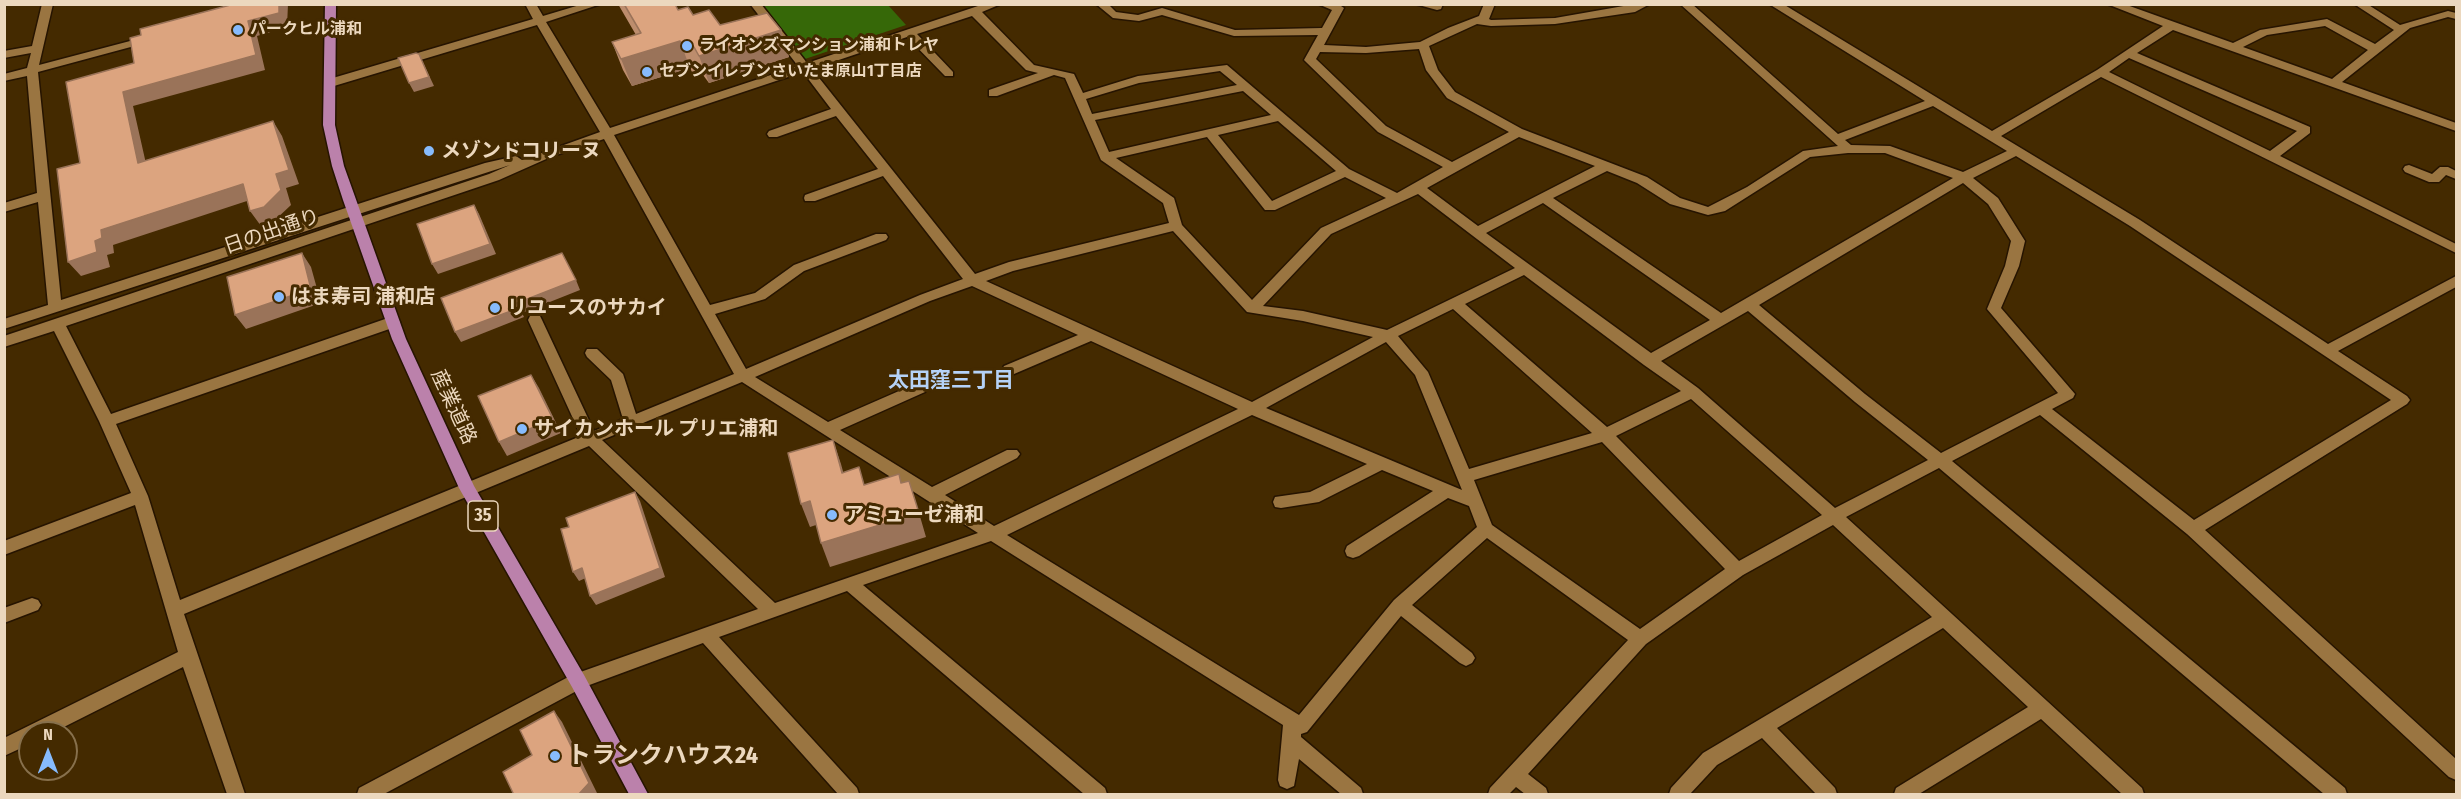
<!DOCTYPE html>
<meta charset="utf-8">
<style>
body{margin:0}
#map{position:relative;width:2461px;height:799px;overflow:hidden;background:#442a00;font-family:"Fira Sans Condensed",sans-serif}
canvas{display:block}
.frame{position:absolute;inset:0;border:6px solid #ecd8be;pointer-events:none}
.north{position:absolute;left:18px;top:721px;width:60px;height:60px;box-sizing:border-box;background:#442a00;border:2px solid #87704c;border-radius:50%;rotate:0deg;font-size:16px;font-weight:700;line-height:24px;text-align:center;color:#ecd8be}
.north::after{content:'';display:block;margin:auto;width:21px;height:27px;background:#87bbfc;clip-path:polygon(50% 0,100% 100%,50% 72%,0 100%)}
</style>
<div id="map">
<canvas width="2461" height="799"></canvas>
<div class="frame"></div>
<div class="north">N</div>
</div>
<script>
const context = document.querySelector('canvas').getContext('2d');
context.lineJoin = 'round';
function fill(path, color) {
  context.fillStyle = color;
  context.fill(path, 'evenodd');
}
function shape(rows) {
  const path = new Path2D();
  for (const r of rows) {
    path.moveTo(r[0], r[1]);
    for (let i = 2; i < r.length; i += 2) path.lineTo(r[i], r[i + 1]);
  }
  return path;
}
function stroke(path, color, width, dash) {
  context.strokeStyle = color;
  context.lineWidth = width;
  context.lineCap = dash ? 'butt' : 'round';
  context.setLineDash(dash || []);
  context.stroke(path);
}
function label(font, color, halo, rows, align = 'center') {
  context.font = font + ' "Fira Sans Condensed","Noto Sans JP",sans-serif';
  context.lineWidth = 6;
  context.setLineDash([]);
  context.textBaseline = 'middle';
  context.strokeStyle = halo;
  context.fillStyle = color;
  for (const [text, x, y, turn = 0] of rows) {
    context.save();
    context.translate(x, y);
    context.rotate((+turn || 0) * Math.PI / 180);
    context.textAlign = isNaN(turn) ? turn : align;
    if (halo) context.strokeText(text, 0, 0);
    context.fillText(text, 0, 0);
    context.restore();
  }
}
const green = shape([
 [763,5,888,5,906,25,805,59]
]);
const minor = shape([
 [42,4,53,4,39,65,149,36,155,39,153,41,38,72,61,300,485,163,516,156,522,160,600,132,537,25,334,86,330,87,324,83,326,80,533,19,525,4,536,4,543,16,583,4,601,4,546,22,610,128,798,66,750,4,761,4,807,63,984,4,1001,4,982,12,1034,65,1074,74,1083,93,1138,76,1227,65,1349,169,1397,193,1443,167,1378,132,1306,62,1304,60,1318,35,1234,36,1162,15,1139,21,1113,18,1096,4,1108,4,1116,12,1138,15,1162,8,1235,30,1322,28,1332,10,1318,4,1338,4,1344,8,1324,45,1366,47,1420,42,1448,28,1479,16,1484,4,1495,4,1489,19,1491,20,1555,18,1635,4,1650,4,1635,12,1555,24,1491,26,1477,24,1429,46,1438,70,1455,92,1522,129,1647,177,1680,198,1708,207,1747,187,1803,151,1838,146,1680,4,1692,4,1838,134,1925,101,1769,4,1783,4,1992,131,2097,70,2163,26,2107,4,2124,4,2233,43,2260,30,2327,19,2375,44,2394,30,2354,4,2367,4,2400,25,2448,11,2456,13,2456,19,2448,17,2410,28,2342,82,2456,123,2456,131,2173,30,2137,53,2310,127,2310,133,2280,156,2456,244,2456,253,2101,77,2001,136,2140,220,2328,344,2456,276,2456,287,2338,351,2407,396,2410,400,2407,404,2205,530,2456,759,2456,780,2449,777,2187,534,2040,415,1952,461,2345,788,2347,794,2324,794,1939,468,1846,517,2142,788,2144,794,2122,794,2041,719,1919,794,1894,794,1896,788,2028,707,1943,628,1777,728,1835,788,1837,794,1816,794,1762,738,1717,765,1690,794,1669,794,1671,788,1703,753,1932,617,1833,525,1743,575,1646,644,1528,774,1546,788,1548,794,1525,794,1516,787,1509,794,1488,794,1490,788,1628,640,1487,538,1412,605,1472,653,1475,658,1472,663,1466,666,1460,663,1401,616,1307,732,1301,734,1301,737,1361,788,1363,794,1341,794,1299,759,1294,786,1287,789,1280,786,1278,780,1283,725,991,541,863,585,1105,788,1107,794,1084,794,847,591,719,637,857,788,859,794,838,794,703,643,584,687,384,794,357,794,359,788,572,675,758,609,589,446,184,614,245,794,227,794,183,667,52,733,30,733,30,744,4,756,4,738,178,652,135,505,4,555,4,541,131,493,99,421,54,331,4,347,4,336,489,174,510,165,4,329,4,319,48,305,38,202,4,212,4,203,37,193,27,76,4,81,4,74,27,68,31,53,4,58,4,51,32,46,42,4],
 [972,16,1026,70,1038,73,989,90,989,96,997,96,1054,75,1065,78,1101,160,1163,203,1169,223,1009,262,975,274,812,69,907,37,945,76,953,76,953,72,917,34,972,16],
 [2325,26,2368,50,2332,79,2243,47,2267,35,2325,26],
 [1419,49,1426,70,1447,98,1509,132,1452,162,1386,126,1316,59,1320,52,1366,53,1419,49],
 [2129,58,2297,131,2270,151,2109,72,2129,58],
 [1220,71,1237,85,1092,114,1086,99,1139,83,1220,71],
 [803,72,831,109,769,131,767,134,769,137,777,137,836,116,878,169,805,195,804,198,805,201,815,201,883,176,963,279,920,295,746,369,715,314,765,299,804,271,886,240,888,237,886,234,876,234,794,265,755,293,710,305,614,135,803,72],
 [1243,91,1271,115,1109,152,1095,120,1243,91],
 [1933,106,2007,151,1963,172,1890,146,1851,145,1845,140,1933,106],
 [1278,121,1336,171,1272,201,1218,135,1278,121],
 [1207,137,1265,210,1275,210,1345,177,1386,198,1321,228,1252,300,1182,225,1174,198,1116,158,1207,137],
 [1519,137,1595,166,1478,226,1427,188,1519,137],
 [604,139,734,374,636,414,623,374,597,349,587,349,585,353,587,357,611,380,623,419,594,431,542,320,540,316,530,316,528,320,581,436,180,600,148,496,116,424,398,326,400,322,393,317,388,318,111,414,66,326,499,180,553,156,604,139],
 [1848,153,1885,153,1953,178,1721,313,1553,198,1607,171,1637,183,1670,204,1708,215,1725,211,1810,157,1848,153],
 [2016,156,2130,226,2391,400,2194,520,2052,409,2073,398,2075,394,2001,308,2019,266,2025,241,1998,198,1973,178,2016,156],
 [1963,183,1988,204,2011,241,2005,266,1987,309,2058,393,1941,453,1865,394,1759,305,1963,183],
 [1418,194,1515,268,1387,330,1303,311,1263,306,1331,234,1418,194],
 [1543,203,1710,320,1651,353,1486,233,1543,203],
 [1173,231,1247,312,1303,321,1373,337,1252,402,986,281,1013,271,1173,231],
 [1524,275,1644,365,1681,391,1607,427,1465,304,1524,275],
 [972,286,1078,335,1004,366,1002,370,1004,374,1014,374,1091,341,1238,409,994,526,945,495,1017,458,1020,454,1017,450,1007,450,932,487,840,430,925,392,927,388,925,384,915,384,828,422,755,377,930,301,972,286],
 [1453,309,1592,433,1469,469,1428,372,1398,336,1453,309],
 [1748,311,1855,402,1928,460,1835,508,1698,388,1661,361,1748,311],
 [1386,342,1415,375,1462,490,1266,408,1386,342],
 [742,382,925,499,978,533,775,603,602,440,742,382],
 [1691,399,1822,515,1739,561,1616,436,1691,399],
 [1252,415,1367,464,1310,492,1275,497,1273,502,1275,507,1281,508,1319,502,1382,470,1433,491,1347,546,1345,551,1347,556,1353,558,1359,556,1448,498,1469,506,1477,527,1394,600,1299,715,1007,535,1252,415],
 [1602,442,1725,569,1640,629,1492,525,1474,480,1602,442],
 [1415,4,1443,4,1441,9,1437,10,1415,4],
 [2409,165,2432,174,2440,167,2448,167,2456,171,2456,179,2446,175,2439,182,2429,182,2405,172,2403,169,2405,166,2409,165],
 [32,598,38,600,41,605,38,610,4,623,4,608,32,598]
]);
const major = shape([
 [325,4,336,4,335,125,344,166,406,339,474,486,584,675,648,794,629,794,572,687,459,488,392,339,343,200,332,166,323,125,325,4]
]);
const wall = shape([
 [618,4,675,4,678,10,720,25,781,30,789,57,709,83,703,75,694,76,690,68,632,86,623,70,612,42,636,35]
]);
const shadedWall = shape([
 [279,4,288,4,287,27,257,36,265,70,133,106,149,177,138,163,123,92],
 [781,30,789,57,709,83,699,56],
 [680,41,690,68,632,86,621,59],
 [419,54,434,86,414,92,409,83],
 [273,121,282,136,299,184,286,188,291,205,274,221,261,226,250,211,276,174],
 [243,184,253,199,113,245,114,253,107,255,110,267,81,276,68,262,95,241,101,230],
 [474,205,479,214,496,254,438,274,432,264],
 [302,253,311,267,321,303,246,329,235,315],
 [576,280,580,290,522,313,524,317,461,342,455,332,517,303],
 [531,375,539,388,561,433,507,456,499,442],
 [833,440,841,464,850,497,842,473],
 [635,492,640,501,665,577,596,605,590,596],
 [810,501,819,524,810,527,801,504],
 [919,513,926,537,830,567,821,543],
 [582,568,588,577,579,581,573,572],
 [554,711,562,722,597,793,595,795,578,795]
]);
const building = shape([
 [234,4,279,4,279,13,248,21,256,55,123,92,138,163,273,121,289,170,276,174,281,190,264,207,250,211,243,184,101,230,102,238,95,241,97,252,68,262,57,169,80,163,66,82,134,63,130,38,141,35,140,29,234,4],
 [624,4,675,4,678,10,688,7,693,15,709,10,720,25,767,13,781,30,699,56,694,47,685,48,680,41,621,59,612,42,641,33,624,4],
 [416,53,419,54,429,77,409,83,398,58,416,53],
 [474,205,490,244,432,264,417,224,474,205],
 [302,253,311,289,235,315,227,277,302,253],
 [562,253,576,280,517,303,519,308,455,332,441,298,562,253],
 [531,375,553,419,499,442,478,396,531,375],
 [833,440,842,473,859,467,864,485,899,474,901,483,909,481,919,513,821,543,810,501,801,504,788,453,833,440],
 [635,492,660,568,590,596,582,568,573,572,561,529,569,527,566,518,635,492],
 [554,711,589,783,578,795,514,795,503,772,532,755,520,730,554,711]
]);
const markers = [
 [238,30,6,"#87bbfc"],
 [687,46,6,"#87bbfc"],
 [647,72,6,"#87bbfc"],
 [429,151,6,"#87bbfc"],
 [279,297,6,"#87bbfc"],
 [495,308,6,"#87bbfc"],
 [522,429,6,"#87bbfc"],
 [832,515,6,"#87bbfc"],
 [555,756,6,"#87bbfc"]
];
const farPoinames = [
 ["パークヒル浦和",250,30],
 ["ライオンズマンション浦和トレヤ",699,46],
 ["セブンイレブンさいたま原山1丁目店",659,72]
];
const shields = [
 [483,516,30]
];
const shieldNames = [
 ["35",483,516]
];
const poiNames = [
 ["メゾンドコリーヌ",441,151],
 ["はま寿司 浦和店",291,297],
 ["リユースのサカイ",507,308],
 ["サイカンホール プリエ浦和",534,429],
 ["アミューゼ浦和",844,515]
];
const streetNames = [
 ["日の出通り",272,232,-19],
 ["産業道路",453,407,65]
];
const neighbourhoodNames = [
 ["太田窪三丁目",951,381]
];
const nearPoinames = [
 ["トランクハウス24",567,756]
];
fill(green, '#366808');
stroke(minor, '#261400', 3);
stroke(major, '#261400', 3);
fill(minor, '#9a7541');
fill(major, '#bb81ab');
fill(wall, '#bd8d6d');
fill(shadedWall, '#9a7359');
fill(building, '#dca47f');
stroke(building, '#9a7359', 1.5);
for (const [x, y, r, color] of markers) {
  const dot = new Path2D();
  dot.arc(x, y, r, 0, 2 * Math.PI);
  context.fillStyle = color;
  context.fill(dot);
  stroke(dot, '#442a00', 2);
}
label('bold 16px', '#ecd8be', '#442a00', farPoinames, 'left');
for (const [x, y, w] of shields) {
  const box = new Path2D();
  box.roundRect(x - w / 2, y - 15, w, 30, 4.5);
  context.fillStyle = '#442a00';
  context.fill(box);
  stroke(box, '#ecd8be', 1.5);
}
label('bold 18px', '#ecd8be', null, shieldNames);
label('bold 20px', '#ecd8be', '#442a00', poiNames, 'left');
label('20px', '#ecd8be', '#442a00', streetNames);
label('bold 21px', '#b5d2f7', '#442a00', neighbourhoodNames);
label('bold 24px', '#ecd8be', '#442a00', nearPoinames, 'left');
</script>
